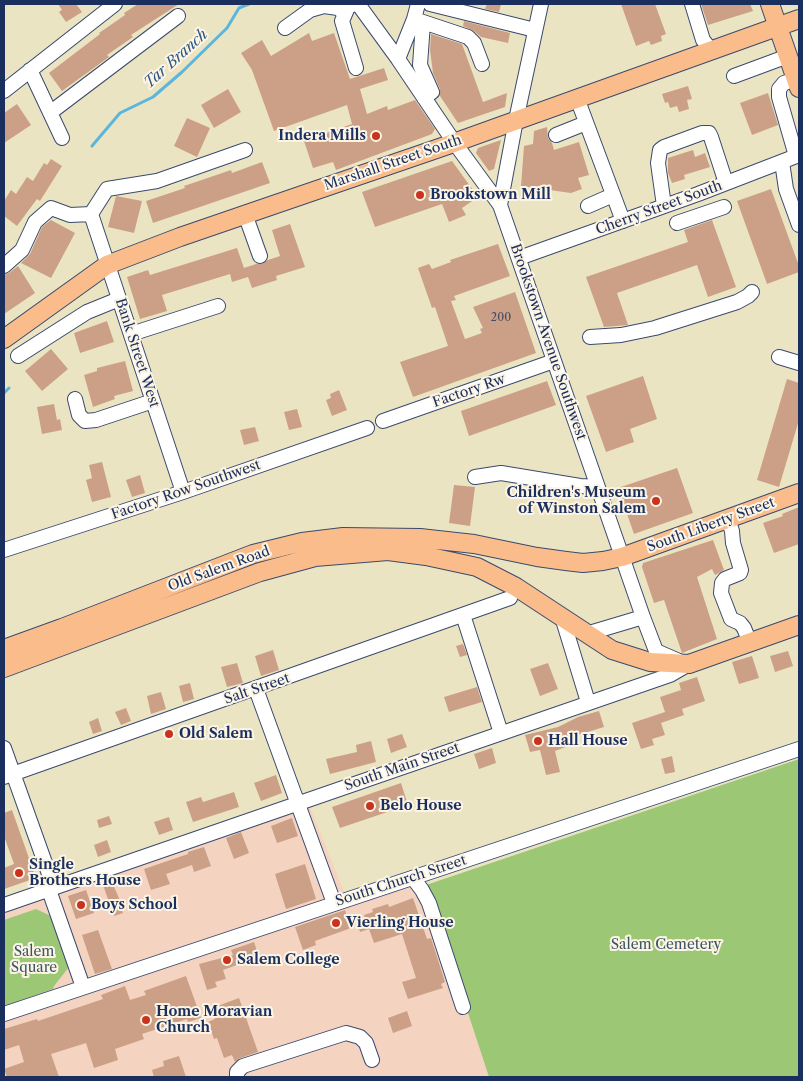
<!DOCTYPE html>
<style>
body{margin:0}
#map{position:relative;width:803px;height:1081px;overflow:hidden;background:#ebe4c3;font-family:"Libre Caslon Text",serif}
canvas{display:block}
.frame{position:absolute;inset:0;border:5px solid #1b2f5e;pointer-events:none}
</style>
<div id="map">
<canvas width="803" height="1081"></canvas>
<div class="frame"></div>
</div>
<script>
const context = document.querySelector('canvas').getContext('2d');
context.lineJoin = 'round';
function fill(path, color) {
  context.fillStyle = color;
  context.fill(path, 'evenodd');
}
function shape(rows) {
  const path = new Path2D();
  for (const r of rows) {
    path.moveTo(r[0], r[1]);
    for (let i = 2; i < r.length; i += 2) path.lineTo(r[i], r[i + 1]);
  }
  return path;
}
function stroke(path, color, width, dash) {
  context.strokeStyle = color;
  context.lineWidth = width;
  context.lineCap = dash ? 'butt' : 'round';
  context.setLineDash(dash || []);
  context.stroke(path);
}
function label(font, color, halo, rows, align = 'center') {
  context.font = font + ' "Libre Caslon Text",serif';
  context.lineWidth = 4;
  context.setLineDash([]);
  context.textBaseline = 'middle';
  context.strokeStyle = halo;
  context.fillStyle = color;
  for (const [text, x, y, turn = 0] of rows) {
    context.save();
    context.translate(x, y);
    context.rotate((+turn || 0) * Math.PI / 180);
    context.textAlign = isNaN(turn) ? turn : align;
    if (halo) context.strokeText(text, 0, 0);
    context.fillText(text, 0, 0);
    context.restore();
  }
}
const built = shape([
 [309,805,349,904,424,879,489,1077,4,1077,4,913]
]);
const green = shape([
 [799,759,799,1077,489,1077,426,885],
 [36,909,51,916,69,967,54,986,53,989,4,1006,4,920]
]);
const stream = shape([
 [92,146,120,113,153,97,182,72,227,28,239,8,249,4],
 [4,393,9,388]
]);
const building = shape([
 [58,4,76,4,82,12,66,22,59,12,62,10],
 [138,4,179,4,131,35,133,37,107,55,109,57,62,91,49,73,100,34,99,33,125,15,124,13],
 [487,4,501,4,499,12,485,9],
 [621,4,655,4,666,34,661,36,662,41,651,45,649,41,636,46],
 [701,4,750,4,753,11,708,25],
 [464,21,510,33,508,43,481,37,474,31,463,26],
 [309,33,312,41,334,33,350,79,384,68,388,80,360,89,367,114,387,106,388,110,415,100,435,129,432,134,336,170,333,162,313,168,304,141,352,124,347,105,274,131,252,70,241,53,262,40,271,56],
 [431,34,462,44,483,102,507,93,505,107,458,123,440,96,440,89,433,73,430,50],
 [688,86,692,99,687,100,689,109,679,112,677,106,670,108,668,102,665,103,662,94],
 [228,89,241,112,214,128,201,105],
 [768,93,778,125,752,135,740,103],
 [17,104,31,125,4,143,4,113],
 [187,118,210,128,197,157,174,146],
 [547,127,548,138,552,143,554,150,579,142,589,175,578,178,582,189,571,193,521,186,524,146,533,144,534,131],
 [501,140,494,169,489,171,476,153,478,148],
 [693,150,695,157,705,153,710,167,684,175,685,179,672,183,668,173,668,158],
 [51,159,62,166,40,201,37,199,17,226,4,216,4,201,11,190,16,194,27,177,33,181,44,163,47,165],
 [452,161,478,197,462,208,466,215,449,222,442,204,375,227,362,192],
 [262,162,270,183,153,223,146,201,185,188,184,186,231,170,232,173],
 [771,189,799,266,799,272,767,284,737,201],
 [116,196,142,201,134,233,108,227],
 [51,220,75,233,51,278,21,263,30,254,42,227],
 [712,220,736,287,708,297,697,265,617,293,628,325,604,327,586,277,688,242,684,230],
 [290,224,305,267,276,276,277,280,252,288,248,277,232,282,230,274,162,295,167,311,140,319,127,277,148,270,150,275,237,248,244,268,256,264,262,264,268,260,280,256,272,230],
 [498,244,510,276,454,296,456,300,451,301,465,339,482,333,480,329,483,328,473,307,515,292,536,353,413,397,400,362,448,346,435,307,432,308,418,268,429,264,432,269,451,262,450,260],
 [18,266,35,293,4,314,4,275,9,273],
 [107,321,114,342,80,353,74,333],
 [51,349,68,369,42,391,25,371],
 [125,361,133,391,114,396,115,399,93,407,84,375,97,371,97,368],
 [643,376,657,419,630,429,634,442,606,452,586,396],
 [787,379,799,383,799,420,779,487,757,480],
 [547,381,556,405,469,436,461,411],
 [339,390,347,410,332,416,326,400,331,398,330,394],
 [54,404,57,420,60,419,62,430,42,434,37,407],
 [297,409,302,427,289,430,284,412],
 [255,427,259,441,244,445,240,430],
 [102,462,111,497,92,502,86,480,92,478,89,465],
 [677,468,693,513,634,534,618,488],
 [140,475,145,493,132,497,126,480],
 [454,485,475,487,470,526,449,523],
 [799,507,799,544,774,553,763,523,783,516,782,514],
 [713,540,724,570,715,575,712,569,697,577,717,639,682,653,664,600,654,603,642,567,643,563],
 [463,644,467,655,460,657,456,646],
 [273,650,279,670,261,676,255,656],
 [788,651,793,666,775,672,770,656],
 [752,656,759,678,739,684,732,662],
 [237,663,243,683,227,687,221,667],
 [548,663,558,689,540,696,530,669],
 [697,677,705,701,682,709,684,715,661,723,665,735,652,739,654,745,641,749,632,723,665,712,660,697,681,690,679,683],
 [190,683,194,699,183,702,179,686],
 [477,687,482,702,449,712,444,697],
 [161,692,166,709,151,714,147,696],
 [126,708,131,721,121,725,115,712],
 [599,711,604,727,568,738,571,745,555,751,560,772,546,775,540,750,530,752,525,735,558,727,578,717],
 [98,718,102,731,93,734,89,722],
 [402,734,407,747,391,753,387,739],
 [371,741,376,762,330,774,326,759,357,752,356,745],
 [492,748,496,763,479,769,474,754],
 [672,756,675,772,665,774,661,759],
 [276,775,282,793,261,801,254,783],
 [401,783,408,805,340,828,332,807],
 [234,792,239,807,193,822,186,802,201,797,203,802],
 [12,810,36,878,4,889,4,868,14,864,4,836,4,813],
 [109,816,112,824,99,828,97,820],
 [169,817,173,830,159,835,154,822],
 [292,818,298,836,277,843,271,826],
 [241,832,249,853,234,859,226,838],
 [107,840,111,852,98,857,94,845],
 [204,847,211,866,194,872,192,865,166,874,170,884,151,890,144,869,188,854,188,852],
 [305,864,316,899,286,909,275,874],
 [112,882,124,910,122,910,123,913,114,916,103,885],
 [86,890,94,913,76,919,68,896],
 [413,898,427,939,431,938,445,982,441,984,443,988,408,999,402,982,416,978,402,934,374,943,369,929,360,932,358,924,366,921,364,915,373,912,372,909,388,904,389,907],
 [345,910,351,928,315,941,316,945,303,950,295,927],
 [98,930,112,969,95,974,82,935],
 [254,942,259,957,223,970,226,979,215,982,217,987,207,990,199,964,233,955,231,950],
 [186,976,201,1018,188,1022,187,1019,142,1034,144,1039,115,1049,118,1060,94,1068,86,1043,51,1054,59,1077,7,1077,4,1069,24,1062,19,1045,4,1050,4,1029,37,1019,38,1021,103,999,101,995,125,986,130,1000,146,995,144,991],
 [239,998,258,1052,240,1058,235,1062,232,1055,224,1058,217,1038,214,1039,208,1022,215,1019,212,1008],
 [407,1011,412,1026,393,1033,388,1018],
 [179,1056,186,1077,154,1077,152,1070,164,1066,163,1061]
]);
const minor = shape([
 [354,4,348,7,342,21,356,68],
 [358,4,398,59,454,142,500,205],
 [430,4,535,30],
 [541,4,516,120,500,205,643,617,656,651,679,661],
 [692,4,703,40,711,50],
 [414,19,468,37,474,43,482,64],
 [423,23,420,65,432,92,424,98],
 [285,28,310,10,324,6,338,8,345,14],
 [398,59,414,19,418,4],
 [30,70,62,138],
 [734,76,788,56],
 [4,91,115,4],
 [577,98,623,221],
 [51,112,178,16],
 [556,135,586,123],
 [796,156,779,97,779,89,784,83,796,79],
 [782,162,786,189,799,225],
 [588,206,613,195],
 [664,206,658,163,660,150,664,147,702,133,709,133,711,137,726,183],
 [91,214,183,492],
 [91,214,107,189,157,181,245,150],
 [245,214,260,256],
 [677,223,724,207],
 [519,258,698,194,799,155],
 [4,266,22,250,35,222,51,208,70,215,91,214],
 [131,334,218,306],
 [590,337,621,335,655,328,737,302,748,296,752,292],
 [18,356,87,312,119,299],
 [779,357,799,363],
 [75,399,79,415,85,421,96,420,153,401],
 [383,421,554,361],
 [475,477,501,473,580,486,598,487],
 [728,519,732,531,733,543,741,570,740,573,725,579,722,583,721,593,731,619,740,623,744,628,750,643],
 [4,550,183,492,367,428],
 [463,615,501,733],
 [562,617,588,702],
 [586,634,643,617],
 [256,689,334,903],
 [4,748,54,888],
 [4,777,510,598],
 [413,878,422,890,429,903,463,1007],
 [49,890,83,987],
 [4,905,670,675,689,664],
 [4,1014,799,749],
 [237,1077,237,1072,243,1066,346,1033,360,1037,366,1043,372,1060]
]);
const major = shape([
 [770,4,799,88],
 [4,339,107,265,180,237,448,145,799,19],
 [4,649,62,628,253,554,302,542,343,537,420,538,474,544,537,557,566,561,583,563,603,561,622,557,799,493],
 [4,668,260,572,315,557,388,551,426,556,477,567,516,587,612,650,650,662,689,664,799,625]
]);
const markers = [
 [376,136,5,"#c8321e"],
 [420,195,5,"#c8321e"],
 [656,501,5,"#c8321e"],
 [169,734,5,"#c8321e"],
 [538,741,5,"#c8321e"],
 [370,806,5,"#c8321e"],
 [19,873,5,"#c8321e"],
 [81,905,5,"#c8321e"],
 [336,923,5,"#c8321e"],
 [227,960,5,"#c8321e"],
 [146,1020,5,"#c8321e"]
];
const numberNames = [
 ["200",501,318]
];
const poiNames = [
 ["Indera Mills",366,136,"right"],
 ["Brookstown Mill",430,195],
 ["Children's Museum",646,493,"right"],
 ["of Winston Salem",646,509,"right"],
 ["Old Salem",179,734],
 ["Hall House",548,741],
 ["Belo House",380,806],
 ["Single",29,865],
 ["Brothers House",29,881],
 ["Boys School",91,905],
 ["Vierling House",346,923],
 ["Salem College",237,960],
 ["Home Moravian",156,1012],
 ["Church",156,1028]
];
const streetNames = [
 ["Marshall Street South",393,163,-19],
 ["Cherry Street South",659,208,-20],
 ["Brookstown Avenue Southwest",548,342,71],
 ["Bank Street West",137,353,72],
 ["Factory Rw",469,391,-19],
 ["Factory Row Southwest",186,490,-19],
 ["South Liberty Street",711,525,-20],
 ["Old Salem Road",219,569,-20],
 ["Salt Street",257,689,-19],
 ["South Main Street",402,767,-19],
 ["South Church Street",401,881,-18]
];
const parkNames = [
 ["Salem Cemetery",666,945],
 ["Salem",34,952],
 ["Square",34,968]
];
const waterNames = [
 ["Tar Branch",176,59,-42]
];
fill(built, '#f4d3c0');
fill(green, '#9cc876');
stroke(stream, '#5cb6da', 3);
fill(building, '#cca086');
stroke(minor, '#3a4a6d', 16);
stroke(major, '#3a4a6d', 20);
stroke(minor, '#fff', 14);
stroke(major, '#fabc8b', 18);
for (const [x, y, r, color] of markers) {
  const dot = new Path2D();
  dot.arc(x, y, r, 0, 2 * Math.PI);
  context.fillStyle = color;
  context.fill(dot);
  stroke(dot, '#fcf5e5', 2);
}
label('11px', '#474b68', null, numberNames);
label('bold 14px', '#1b2f5e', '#fcf5e5', poiNames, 'left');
label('14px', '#1b2f5e', '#fcf5e5', streetNames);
label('14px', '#3b5564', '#fcf5e5', parkNames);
label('italic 15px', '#2e5883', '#fcf5e5', waterNames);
</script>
